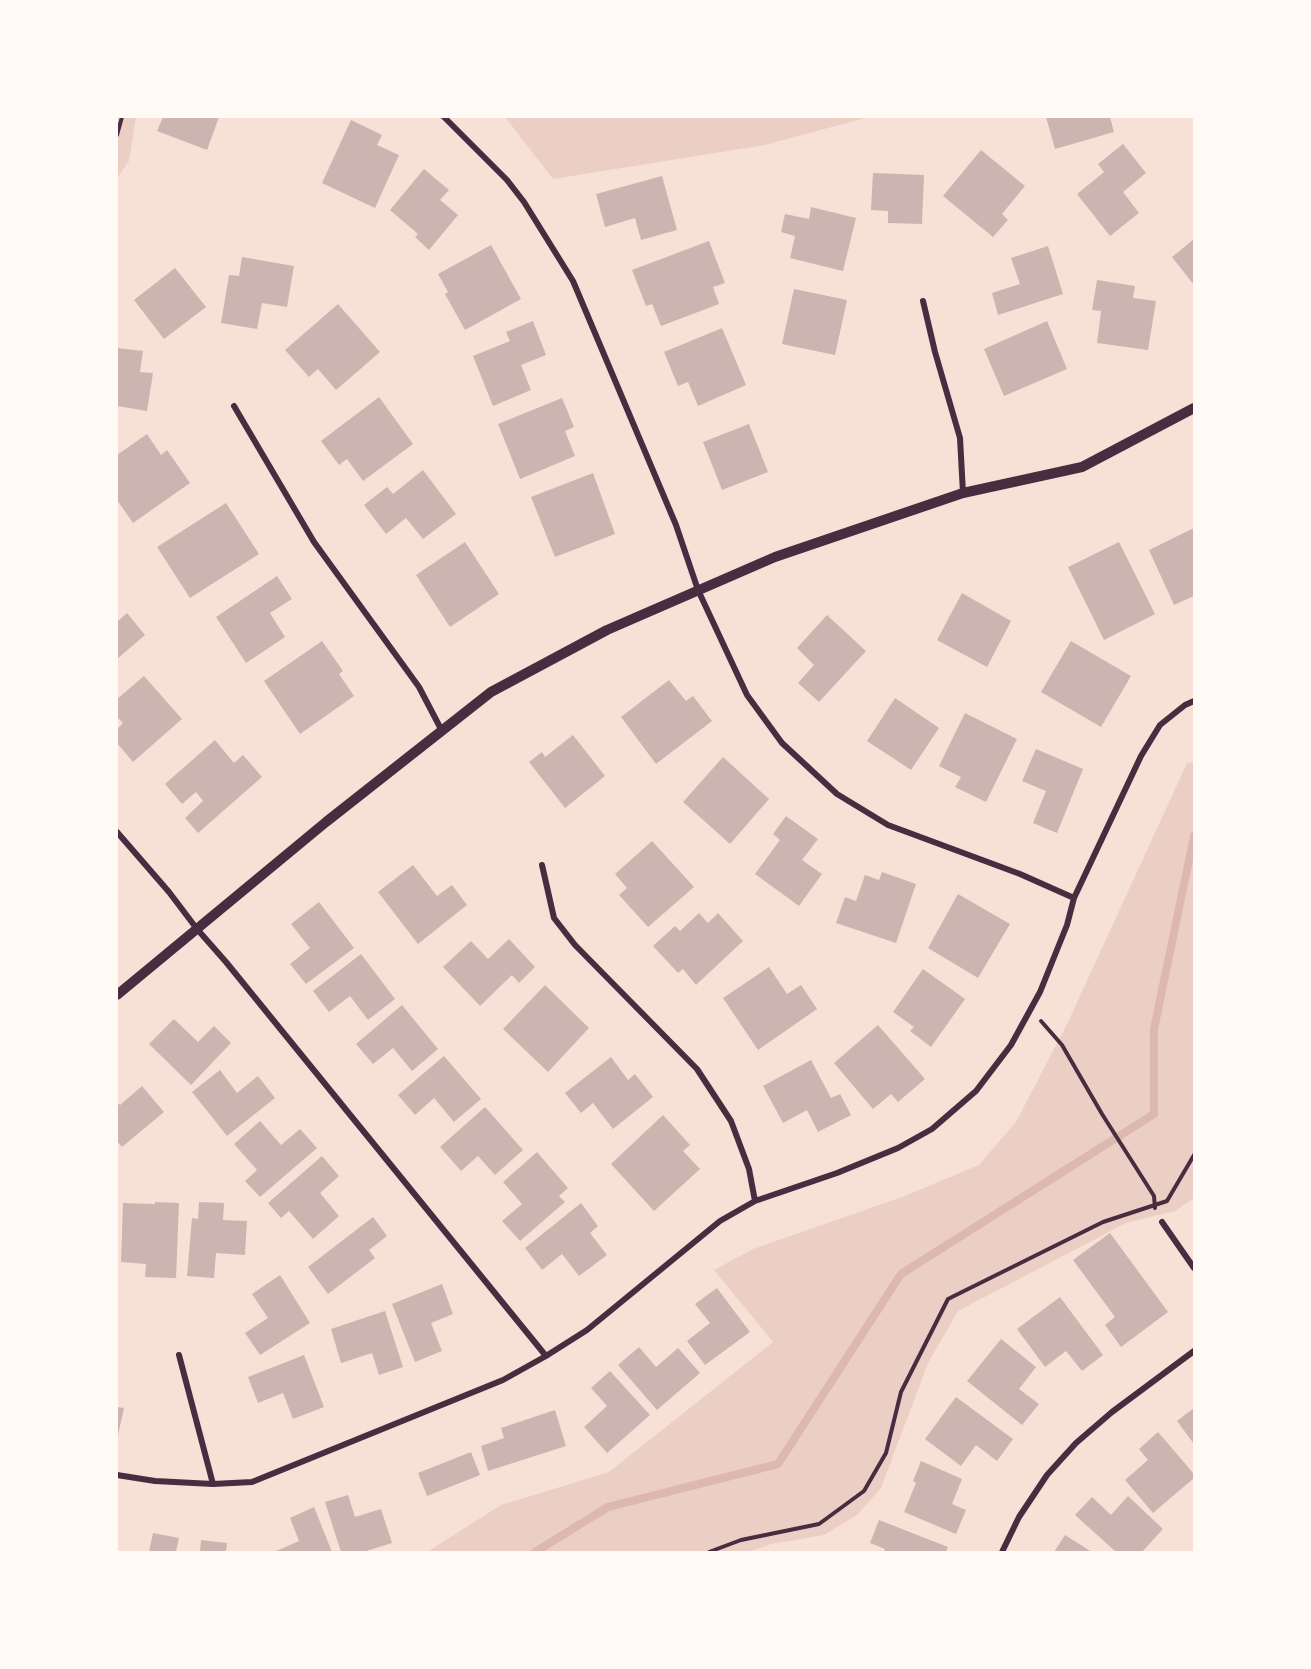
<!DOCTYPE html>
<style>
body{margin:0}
#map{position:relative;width:1311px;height:1669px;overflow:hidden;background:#f7e1d7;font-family:Jost,sans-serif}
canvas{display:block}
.frame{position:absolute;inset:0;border:118px solid #fffaf5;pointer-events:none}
</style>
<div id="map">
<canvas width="1311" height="1669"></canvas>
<div class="frame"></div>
</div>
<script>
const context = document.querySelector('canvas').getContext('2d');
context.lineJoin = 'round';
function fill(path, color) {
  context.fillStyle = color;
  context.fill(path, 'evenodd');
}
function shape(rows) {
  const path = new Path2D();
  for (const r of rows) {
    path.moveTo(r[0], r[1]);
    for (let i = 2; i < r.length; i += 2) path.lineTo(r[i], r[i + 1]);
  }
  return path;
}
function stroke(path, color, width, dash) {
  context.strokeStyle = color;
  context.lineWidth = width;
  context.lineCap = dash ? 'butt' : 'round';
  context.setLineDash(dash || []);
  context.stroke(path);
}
const green = shape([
 [117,117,136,117,129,161,117,178],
 [505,117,869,117,765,145,553,179],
 [1194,762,1194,1198,1175,1211,1126,1223,958,1311,928,1363,881,1488,857,1515,824,1535,771,1544,749,1552,427,1552,501,1505,609,1472,773,1342,714,1270,753,1249,902,1197,979,1165,1016,1122,1068,1022,1187,763]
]);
const stream = shape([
 [535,1552,608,1507,778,1464,901,1274,1154,1114,1154,1029,1194,836]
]);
const building = shape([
 [163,117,219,117,207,150,157,131],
 [1046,117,1110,117,1114,132,1055,149],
 [351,120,382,135,377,145,399,155,375,208,322,183],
 [1123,144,1146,173,1123,192,1139,213,1110,236,1077,194,1104,172,1098,164],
 [981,150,1025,186,1002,214,1008,220,993,237,943,196],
 [424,169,449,190,440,200,458,215,429,250,415,237,418,234,390,210],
 [873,173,924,175,922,224,888,223,888,211,871,210],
 [662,176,677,230,641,240,635,218,605,227,596,194],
 [811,207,856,218,843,271,790,258,795,236,781,232,785,214,809,219],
 [1194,239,1194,285,1172,257],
 [709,241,725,283,713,287,719,304,661,326,652,304,646,306,632,270],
 [491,245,521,299,465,330,445,294,448,292,438,274],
 [1048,246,1063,294,998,315,992,293,1020,284,1011,258],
 [242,257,294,266,287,307,262,303,257,329,221,323,229,275,239,276],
 [175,268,206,307,164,339,134,300],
 [1097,280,1135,286,1133,298,1156,301,1148,350,1097,343,1101,311,1092,310],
 [794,289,847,300,835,355,782,344],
 [338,304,380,352,336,390,318,369,309,377,285,350],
 [533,321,546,355,521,365,531,390,493,406,473,356,510,341,506,332],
 [1047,321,1067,369,1004,396,984,349],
 [722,328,746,385,698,406,688,382,678,386,664,352],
 [117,348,143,351,140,372,153,373,147,411,117,406],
 [379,397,413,444,363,481,347,459,339,465,321,441],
 [562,398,574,427,565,431,575,456,520,479,498,424],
 [749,424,768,472,722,490,703,442],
 [147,434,161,455,167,450,190,483,133,523,117,500,117,455],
 [423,470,456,514,423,539,406,518,386,534,364,505,387,487,393,494],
 [593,473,615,534,555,557,531,497],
 [226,503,259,554,190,598,157,547],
 [1194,528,1194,596,1174,605,1149,550],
 [465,542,499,594,450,627,416,575],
 [1119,542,1155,614,1104,640,1068,567],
 [277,576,292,599,270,613,285,637,246,663,216,617],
 [962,593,1011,621,987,667,937,640],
 [127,613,145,635,117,659,117,622],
 [827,615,866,651,819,702,798,683,814,665,797,648],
 [322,641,343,671,339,674,354,696,300,734,264,681],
 [1071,641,1131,676,1101,727,1041,692],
 [144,676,182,719,133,762,117,743,117,729,123,723,117,717,117,699],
 [669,680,686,701,693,696,712,721,656,764,621,717],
 [895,698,939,728,911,770,867,741],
 [965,713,1017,739,986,802,955,787,961,777,939,766],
 [573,735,605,776,565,808,529,762,542,752,545,757],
 [215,740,234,763,243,755,262,777,198,833,185,818,203,801,196,792,182,804,165,784],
 [1036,749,1083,769,1057,833,1033,823,1046,791,1022,781],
 [723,757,769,799,730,844,683,802],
 [786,816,818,839,802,860,822,874,799,906,755,874,780,840,773,834],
 [652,841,694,887,648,927,619,895,627,888,615,874],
 [413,865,437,896,452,885,467,905,418,944,378,892],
 [882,872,916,884,896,943,836,923,845,897,856,901,865,875,879,880],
 [958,894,1010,924,978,978,928,948],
 [319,902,354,948,306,984,290,964,310,948,291,924],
 [699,913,708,923,718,913,743,941,696,985,683,969,678,973,653,946,675,926,680,931],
 [509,939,535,967,519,983,512,975,480,1006,443,967,471,941,488,959],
 [361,954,395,999,368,1020,350,996,329,1012,313,991],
 [769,967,787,994,801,985,817,1009,758,1050,723,998],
 [923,969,965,999,931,1047,910,1031,914,1027,893,1012],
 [545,985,589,1028,548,1072,503,1029],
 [402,1005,438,1049,412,1071,393,1048,373,1064,356,1044],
 [174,1019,198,1042,214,1026,231,1043,191,1085,149,1044],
 [878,1025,925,1079,898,1102,891,1094,873,1109,834,1063],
 [444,1056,481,1099,454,1122,434,1098,415,1115,398,1095],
 [611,1057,628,1080,635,1074,653,1097,613,1129,593,1103,581,1113,565,1093],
 [811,1060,831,1098,840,1094,851,1115,818,1132,807,1110,783,1123,763,1086],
 [220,1070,237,1093,258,1076,275,1098,227,1136,192,1092],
 [142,1086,164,1112,122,1147,117,1141,117,1102,120,1105],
 [485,1107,523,1150,495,1175,478,1156,461,1171,440,1147],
 [663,1115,690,1145,683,1151,700,1169,654,1211,611,1164],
 [260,1121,281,1145,300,1129,317,1148,260,1197,245,1181,257,1170,234,1144],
 [537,1152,568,1188,559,1196,565,1202,520,1241,502,1221,522,1204,503,1182],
 [322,1156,339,1176,320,1193,339,1216,313,1239,289,1211,281,1218,268,1203],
 [155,1202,179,1203,176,1278,145,1277,146,1264,121,1262,123,1203,155,1204],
 [199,1202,224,1203,223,1220,247,1221,245,1255,216,1253,214,1278,187,1276,192,1218,198,1219],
 [581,1203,598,1226,590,1233,607,1255,579,1276,562,1254,542,1270,525,1248],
 [373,1217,387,1236,369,1250,375,1258,328,1294,308,1267],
 [1110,1233,1168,1312,1121,1347,1105,1325,1115,1317,1073,1260],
 [280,1275,310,1323,260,1355,245,1333,268,1318,252,1294],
 [442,1284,453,1314,431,1323,442,1351,415,1362,392,1304],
 [717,1288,750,1332,705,1365,687,1341,710,1323,695,1304],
 [1060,1297,1103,1355,1082,1371,1066,1351,1045,1367,1017,1329],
 [385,1311,403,1367,379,1375,372,1353,341,1363,331,1329],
 [1001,1339,1036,1367,1019,1389,1039,1404,1022,1425,967,1381],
 [639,1347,656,1367,678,1348,700,1373,657,1410,618,1365],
 [304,1355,324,1407,293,1419,283,1393,258,1403,248,1377],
 [610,1371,650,1415,607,1453,584,1427,607,1406,591,1388],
 [956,1397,1013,1439,997,1461,976,1445,961,1466,925,1439],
 [117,1407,124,1408,118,1435,117,1435],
 [1194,1408,1194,1444,1177,1421],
 [555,1410,566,1446,488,1471,481,1446,504,1438,501,1428],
 [1158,1432,1194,1474,1194,1478,1153,1513,1125,1480,1148,1460,1139,1449],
 [471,1452,480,1475,427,1496,418,1473],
 [921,1461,962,1479,952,1504,966,1510,956,1534,904,1512,916,1483,913,1481],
 [348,1495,355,1517,381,1509,392,1543,363,1552,341,1552,325,1502],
 [1128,1496,1163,1529,1142,1552,1116,1552,1075,1515,1092,1497,1111,1515],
 [314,1507,332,1552,274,1552,299,1541,290,1518],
 [879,1520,948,1547,946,1552,884,1552,885,1549,870,1543],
 [153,1533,179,1538,176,1552,149,1552],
 [1065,1535,1092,1552,1054,1552],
 [201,1540,227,1543,226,1552,200,1552]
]);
const path = shape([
 [117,135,122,117],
 [1041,1021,1062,1045,1102,1114,1154,1196,1155,1208],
 [709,1552,741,1540,819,1524,864,1491,886,1453,901,1392,948,1299,1103,1222,1167,1201,1194,1155]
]);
const minor = shape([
 [444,117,507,180,524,202,573,281,676,525,698,590,747,695,782,743,837,794,888,825,1020,874,1074,898],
 [923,301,935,352,960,438,963,493],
 [234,406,314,542,419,687,442,731],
 [117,832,169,892,197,929,226,962,546,1356],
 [542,865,554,918,575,945,697,1069,731,1121,749,1169,755,1201],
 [1162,1222,1194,1268],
 [179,1355,213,1484],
 [117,1475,155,1481,213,1484,252,1482,503,1380,546,1356,587,1330,720,1221,755,1201,837,1173,898,1148,932,1129,976,1091,1011,1045,1040,992,1067,925,1074,898,1141,756,1160,725,1185,705,1194,701],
 [1002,1552,1019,1517,1047,1475,1076,1443,1112,1412,1194,1351]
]);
const tertiary = shape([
 [117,995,326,822,491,692,607,630,775,557,963,493,1082,467,1194,408]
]);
fill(green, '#ebcfc5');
stroke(stream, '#dcb8b0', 8);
fill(building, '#ccb4b1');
stroke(path, '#4a2c40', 4);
stroke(minor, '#4a2c40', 6);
stroke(tertiary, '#4a2c40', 10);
</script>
